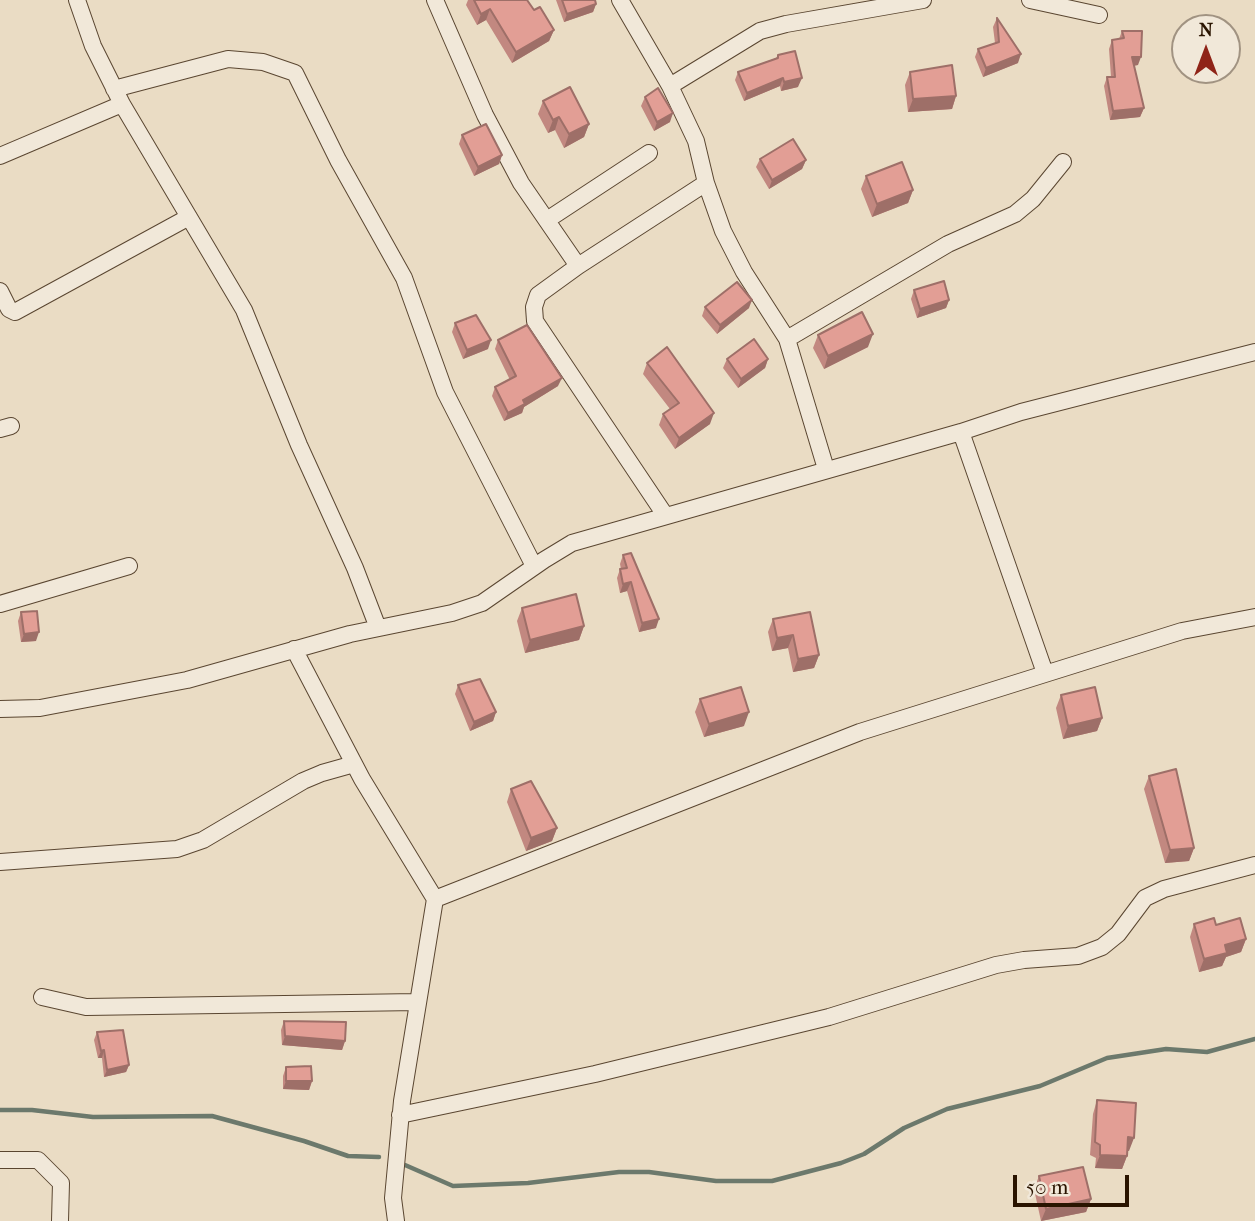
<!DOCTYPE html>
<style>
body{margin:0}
#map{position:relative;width:1255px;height:1221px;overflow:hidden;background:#eadcc4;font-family:"IM FELL French Canon",serif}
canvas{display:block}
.north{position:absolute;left:1171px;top:14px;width:70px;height:70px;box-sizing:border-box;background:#f1e8d9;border:2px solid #a19382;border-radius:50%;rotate:0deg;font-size:19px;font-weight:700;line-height:28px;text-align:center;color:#2a1400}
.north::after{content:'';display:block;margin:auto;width:24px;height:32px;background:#8f2418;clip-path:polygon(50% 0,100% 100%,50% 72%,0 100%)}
.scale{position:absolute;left:1013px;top:1175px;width:116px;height:32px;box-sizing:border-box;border:4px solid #2a1400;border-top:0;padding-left:9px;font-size:21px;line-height:24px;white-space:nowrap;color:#2a1400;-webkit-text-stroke:5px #f1e8d9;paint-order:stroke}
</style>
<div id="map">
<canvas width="1255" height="1221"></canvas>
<div class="north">N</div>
<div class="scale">50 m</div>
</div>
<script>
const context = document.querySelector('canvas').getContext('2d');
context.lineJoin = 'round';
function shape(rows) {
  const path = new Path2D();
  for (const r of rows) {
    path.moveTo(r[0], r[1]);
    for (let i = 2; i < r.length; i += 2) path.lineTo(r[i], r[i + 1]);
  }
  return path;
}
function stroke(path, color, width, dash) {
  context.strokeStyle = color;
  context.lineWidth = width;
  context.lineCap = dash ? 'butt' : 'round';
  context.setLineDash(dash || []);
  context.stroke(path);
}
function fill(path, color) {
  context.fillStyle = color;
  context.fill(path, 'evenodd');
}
const stream = shape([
 [0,1110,32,1110,93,1117,212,1116,304,1141,348,1156,379,1157],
 [405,1165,453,1186,528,1183,619,1172,649,1172,716,1181,772,1181,841,1163,864,1154,904,1128,947,1109,1040,1086,1107,1058,1166,1049,1207,1052,1255,1039]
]);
const minor = shape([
 [77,0,93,46,122,104,244,310,299,445,355,568,378,628],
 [435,0,485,115,521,183,578,266],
 [620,0,670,86,696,141,706,183,723,231,744,272,787,339,826,469],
 [1030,0,1099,15],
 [670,86,760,31,786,24,923,0],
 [114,89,228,59,263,62,295,73,338,160,404,278,445,392,534,566],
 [0,156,122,104],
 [547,220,649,153],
 [0,291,9,309,15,312,189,217],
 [787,339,948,244,1015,214,1033,199,1063,162],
 [0,429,11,426],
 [961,432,1045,673],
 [665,515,535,321,534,307,538,295,578,266,706,183],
 [0,604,129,566],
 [294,649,362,779,435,899],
 [0,709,40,708,187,680,350,634,452,613,482,603,544,560,572,543,961,432,1021,412,1255,352],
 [0,862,177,849,203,840,303,781,322,773,354,764],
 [42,997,86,1007,417,1002],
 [400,1115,595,1074,829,1017,996,965,1024,960,1078,956,1102,947,1118,934,1145,898,1164,889,1255,865],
 [0,1160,38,1160,61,1183,60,1221],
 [396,1221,393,1198,402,1101,435,899,860,732,1182,631,1255,617]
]);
const wall = shape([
 [468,0,527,0,534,10,554,30,549,41,512,63,486,20,477,25,466,5],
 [556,0,595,0,596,4,593,12,564,22],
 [997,18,1018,63,983,77,975,57,978,49,995,43,993,27],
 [1122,31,1138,65,1134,66,1144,108,1140,117,1110,120,1104,86,1107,77,1111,77,1109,49,1112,40,1119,39],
 [778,55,798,87,781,91,780,86,744,101,735,80,738,72,776,58],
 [910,72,956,96,952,109,908,112,905,85],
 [645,97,670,122,654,131,641,106],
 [543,101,589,124,584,137,564,148,555,130,548,133,538,114],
 [462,135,502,155,499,164,474,176,459,144],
 [760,159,806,160,802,169,769,189,756,167],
 [866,176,913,190,908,203,872,217,861,189],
 [914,290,949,300,946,308,917,318,911,299],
 [705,307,749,308,717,334,702,316],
 [455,323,488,349,463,359,452,332],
 [818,335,868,347,824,369,813,348],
 [498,340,558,386,524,407,522,413,504,421,492,396,495,387,510,380,495,349],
 [727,359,768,359,765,368,738,388,723,368],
 [647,363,710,424,675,449,659,425,663,414,670,409,643,374],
 [623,555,656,628,639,632,627,591,620,593,617,578,620,569,621,569,620,564],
 [522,608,584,626,579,640,525,653,517,621],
 [21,612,36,641,21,642,18,621],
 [773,619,819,655,814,668,793,672,788,648,772,651,768,632],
 [458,685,496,712,493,721,470,731,455,694],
 [1061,695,1102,718,1097,731,1063,739,1056,708],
 [700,699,744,726,704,737,695,712],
 [1149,776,1194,848,1189,861,1165,863,1144,789],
 [511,789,557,828,552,841,526,851,507,802],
 [1194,924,1216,925,1246,939,1241,952,1226,957,1222,966,1199,972,1190,937],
 [284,1021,345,1041,342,1050,282,1045,281,1030],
 [97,1032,129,1065,126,1072,104,1077,102,1058,98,1058,94,1040],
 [286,1067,312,1081,309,1090,283,1089,283,1076],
 [1097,1100,1129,1151,1128,1151,1127,1156,1122,1169,1095,1168,1096,1158,1090,1155,1093,1114],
 [1039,1176,1091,1199,1086,1212,1041,1221,1034,1189]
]);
const shadedWall = shape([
 [596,4,593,12,564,22,567,14],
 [490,9,486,20,477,25,481,14],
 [554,30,549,41,512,63,516,52],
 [1021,54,1018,63,983,77,986,68],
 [1132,57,1141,57,1138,65,1129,66],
 [783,78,780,86,744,101,747,93],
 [802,78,798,87,781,91,784,82],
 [956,96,952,109,908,112,913,99],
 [1144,108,1140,117,1110,120,1113,111],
 [673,113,670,122,654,131,657,122],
 [559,117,555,130,548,133,553,120],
 [589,124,584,137,564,148,569,134],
 [502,155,499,164,474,176,478,167],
 [806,160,802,169,769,189,772,180],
 [913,190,908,203,872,217,877,204],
 [752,300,749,308,717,334,720,325],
 [949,300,946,308,917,318,920,309],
 [873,334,868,347,824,369,828,356],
 [491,340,488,349,463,359,467,350],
 [768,359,765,368,738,388,741,379],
 [562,378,558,386,524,407,522,413,504,421,508,413,523,400],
 [714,413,710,424,675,449,679,438],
 [631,582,627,591,620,593,623,584],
 [659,619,656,628,639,632,642,623],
 [584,626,579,640,525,653,530,640],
 [39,632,36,641,21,642,24,634],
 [793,635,788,648,772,651,777,638],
 [819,655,814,668,793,672,798,659],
 [496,712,493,721,470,731,474,722],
 [749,712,744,726,704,737,709,724],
 [1102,718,1097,731,1063,739,1068,726],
 [557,828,552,841,526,851,531,838],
 [1194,848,1189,861,1165,863,1170,850],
 [1246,939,1241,952,1226,957,1222,966,1199,972,1204,959,1225,945],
 [285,1036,345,1041,342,1050,282,1045],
 [104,1050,102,1058,98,1058,101,1051],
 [129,1065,126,1072,104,1077,107,1070],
 [286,1081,312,1081,309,1090,283,1089],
 [1128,1137,1134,1138,1129,1151,1123,1150],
 [1100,1155,1127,1156,1122,1169,1095,1168],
 [1091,1199,1086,1212,1041,1221,1046,1209]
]);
const building = shape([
 [474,0,527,0,534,10,540,7,554,30,516,52,490,9,481,14,474,0],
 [562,0,595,0,596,4,567,14,562,0],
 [997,18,1021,54,986,68,978,49,999,42,997,18],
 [1122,31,1142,31,1141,57,1132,57,1144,108,1113,111,1107,77,1115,77,1112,40,1124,38,1122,31],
 [795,51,802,78,784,82,783,78,747,93,738,72,778,58,778,55,795,51],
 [952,65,956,96,913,99,910,72,952,65],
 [570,87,589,124,569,134,559,117,553,120,543,101,570,87],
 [658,88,673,113,657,122,645,97,658,88],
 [486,124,502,155,478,167,462,135,486,124],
 [793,139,806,160,772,180,760,159,793,139],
 [902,162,913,190,877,204,866,176,902,162],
 [944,281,949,300,920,309,914,290,944,281],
 [737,282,752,300,720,325,705,307,737,282],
 [862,312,873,334,828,356,818,335,862,312],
 [476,315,491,340,467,350,455,323,476,315],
 [527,325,562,378,523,400,525,404,508,413,495,387,516,376,498,340,527,325],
 [754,339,768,359,741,379,727,359,754,339],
 [667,347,714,413,679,438,663,414,679,403,647,363,667,347],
 [631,553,659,619,642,623,631,582,623,584,620,569,627,568,623,555,631,553],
 [576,594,584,626,530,640,522,608,576,594],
 [37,611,39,632,24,634,21,612,37,611],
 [810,612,819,655,798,659,793,635,777,638,773,619,810,612],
 [480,679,496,712,474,722,458,685,480,679],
 [741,687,749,712,709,724,700,699,741,687],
 [1095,687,1102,718,1068,726,1061,695,1095,687],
 [1176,769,1194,848,1170,850,1149,776,1176,769],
 [531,781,557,828,531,838,511,789,531,781],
 [1214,918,1216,925,1240,918,1246,939,1225,945,1227,953,1204,959,1194,924,1214,918],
 [284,1021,346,1022,345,1041,285,1036,284,1021],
 [123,1030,129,1065,107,1070,104,1050,101,1051,97,1032,123,1030],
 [311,1066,312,1081,286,1081,286,1067,311,1066],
 [1097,1100,1136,1103,1134,1138,1128,1137,1127,1156,1100,1155,1100,1145,1095,1142,1097,1100],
 [1083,1167,1091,1199,1046,1209,1039,1176,1083,1167]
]);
stroke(stream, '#6c796c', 4.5);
stroke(minor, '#5a4631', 18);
stroke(minor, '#f1e8d9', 16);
fill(wall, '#c28880');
fill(shadedWall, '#9e6f68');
fill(building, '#e29e95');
stroke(building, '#9e6f68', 2);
</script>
